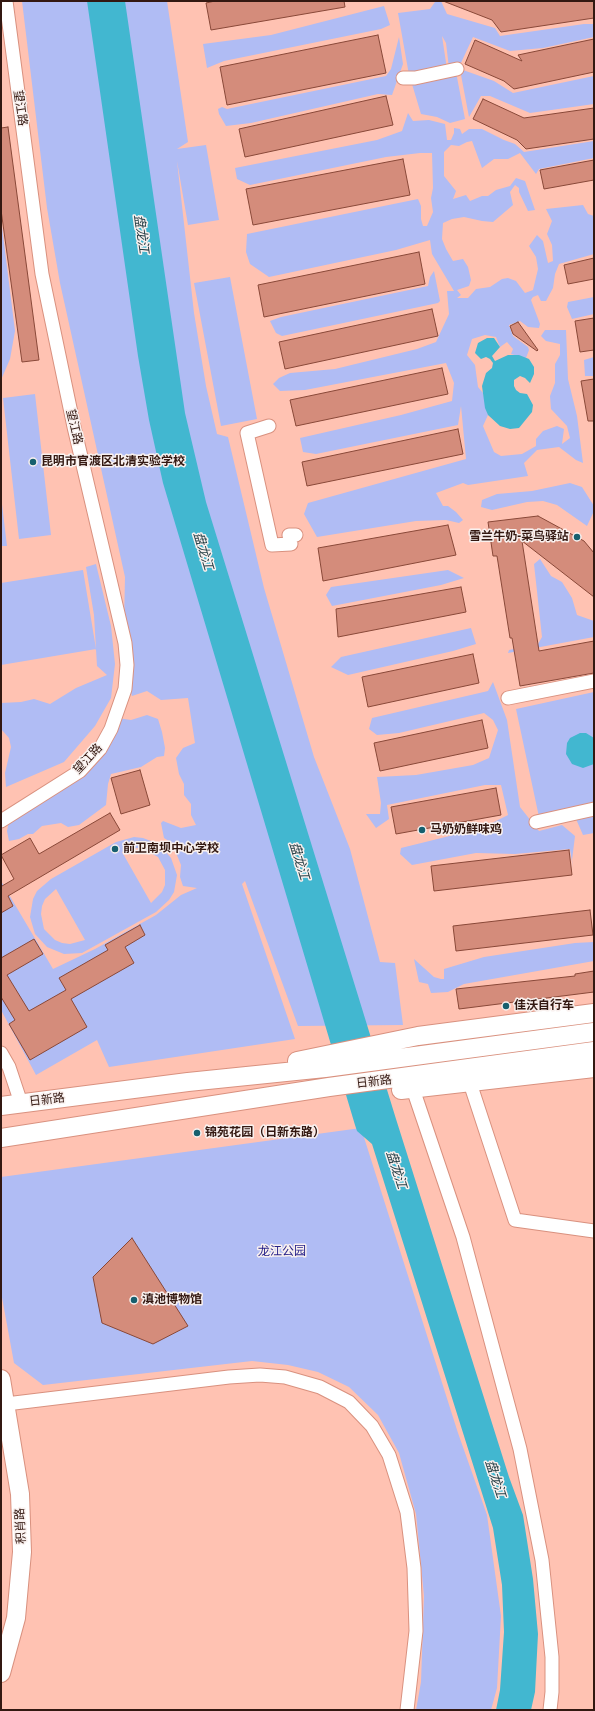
<!DOCTYPE html>
<meta charset="utf-8">
<style>
body{margin:0}
#map{position:relative;width:595px;height:1711px;overflow:hidden;background:#ffc2b2;font-family:"Open Sans",sans-serif}
canvas{display:block}
.frame{position:absolute;inset:0;border:2px solid #331811;pointer-events:none}
</style>
<div id="map">
<canvas width="595" height="1711"></canvas>
<div class="frame"></div>
</div>
<script>
const context = document.querySelector('canvas').getContext('2d');
context.lineJoin = 'round';
function fill(path, color) {
  context.fillStyle = color;
  context.fill(path, 'evenodd');
}
function shape(rows) {
  const path = new Path2D();
  for (const r of rows) {
    path.moveTo(r[0], r[1]);
    for (let i = 2; i < r.length; i += 2) path.lineTo(r[i], r[i + 1]);
  }
  return path;
}
function stroke(path, color, width, dash) {
  context.strokeStyle = color;
  context.lineWidth = width;
  context.lineCap = dash ? 'butt' : 'round';
  context.setLineDash(dash || []);
  context.stroke(path);
}
function label(font, color, halo, rows, align = 'center') {
  context.font = font + ' "Open Sans","Noto Sans SC",sans-serif';
  context.lineWidth = 3;
  context.setLineDash([]);
  context.textBaseline = 'middle';
  context.strokeStyle = halo;
  context.fillStyle = color;
  for (const [text, x, y, turn = 0] of rows) {
    context.save();
    context.translate(x, y);
    context.rotate((+turn || 0) * Math.PI / 180);
    context.textAlign = isNaN(turn) ? turn : align;
    if (halo) context.strokeText(text, 0, 0);
    context.fillText(text, 0, 0);
    context.restore();
  }
}
const green = shape([
 [22,1,167,1,188,142,177,149,206,145,219,220,188,225,177,161,194,313,206,386,217,434,228,437,264,588,314,757,350,849,380,962,395,963,403,1025,298,1026,245,881,242,884,295,1039,109,1067,97,1040,36,1075,1,1010,1,881,53,969,95,949,156,915,181,895,197,888,183,886,180,877,181,865,172,843,164,838,161,823,163,821,181,828,196,825,191,815,191,804,184,795,184,784,179,774,176,758,183,748,195,743,188,698,161,700,147,691,132,696,123,670,125,577,60,283,47,208],
 [441,1,447,14,495,28,500,36,584,24,594,24,594,37,543,48,510,51,473,37,460,65,449,68,446,43,442,36,447,69,409,75,398,13,430,9,435,2],
 [384,6,390,25,381,29,224,61,207,68,203,44,271,35],
 [399,37,403,64,392,95,378,94,251,123,226,126,219,114,218,109,222,107,227,109,386,76,391,69],
 [463,70,494,81,513,93,594,76,594,104,530,113,490,96,481,96,469,117,461,75],
 [456,72,465,119,450,123,437,117,421,114,412,84],
 [408,113,413,121,429,120,445,124,447,140,451,140,454,133,454,128,460,129,462,134,469,129,482,129,504,140,515,144,524,152,594,141,594,158,539,169,536,174,520,153,508,159,494,159,482,168,472,141,467,142,459,146,451,145,444,152,444,176,456,191,453,199,466,195,470,201,482,196,488,196,496,190,510,186,516,178,525,181,535,210,528,211,519,192,519,188,515,185,510,192,513,205,493,222,482,221,464,217,452,219,443,223,442,239,446,249,453,261,463,259,468,267,471,280,469,286,457,290,461,295,457,298,468,298,476,289,490,287,502,279,508,278,516,281,525,293,533,290,538,269,536,257,529,246,537,235,543,241,548,263,553,261,552,245,547,234,552,221,546,209,583,205,588,214,594,216,594,254,559,264,555,274,553,288,546,301,541,301,538,295,533,297,531,300,540,324,539,328,528,327,520,321,509,325,513,336,528,347,529,350,526,358,511,354,513,349,507,342,500,347,496,337,485,335,472,339,467,355,475,365,478,387,483,393,488,415,483,426,494,452,501,456,522,454,536,446,536,439,543,431,557,426,564,429,562,444,570,438,567,426,551,409,550,396,555,383,555,364,560,355,560,344,546,341,541,336,545,330,566,330,568,379,577,416,583,463,576,460,559,447,537,450,524,463,528,476,468,485,463,483,436,493,443,506,448,506,456,512,463,520,459,523,446,520,416,521,317,537,304,514,308,503,466,459,461,406,458,425,316,454,303,452,300,438,401,415,452,401,454,383,446,363,305,390,280,391,273,384,279,378,290,373,335,369,417,349,436,342,449,314,447,291,454,291,432,254,430,240,396,250,269,277,250,264,246,252,247,234,418,199,421,206,421,219,423,226,427,226,433,212,431,198,433,188,432,153,420,153,386,157,250,185,237,179,235,168,377,140,402,131],
 [1,219,15,331,10,359,1,380],
 [434,271,440,301,438,303,282,336,276,333,270,321,281,317,428,286,430,277],
 [230,277,257,419,221,426,194,283],
 [594,297,594,314,572,319,567,307,568,302],
 [594,357,594,376,585,376,584,360],
 [35,394,51,535,19,539,3,398],
 [570,483,582,487,594,506,594,511,587,526,557,505,543,501,527,502,492,510,481,507,482,500,497,494,532,491],
 [1,496,7,546,1,546],
 [540,559,551,576,562,582,572,598,577,615,594,621,594,637,508,653,509,650,538,644,542,637,534,564],
 [96,564,111,626,115,664,111,698,95,726,64,762,6,787,5,773,11,747,9,738,1,729,1,703,21,702,34,699,50,704,76,688,107,675,97,666,94,615,86,567],
 [83,570,96,649,1,665,1,583],
 [448,570,464,578,441,585,332,606,326,595,331,587],
 [471,628,476,644,453,651,348,675,331,667,341,657],
 [493,682,507,720,520,807,539,831,562,825,575,836,572,860,573,868,570,849,515,854,476,853,412,865,400,854,401,848,482,828,508,815,501,785,485,785,387,805,389,819,376,828,366,814,380,814,381,803,377,777,416,775,473,765,489,758,498,730,493,720,484,713,399,733,377,735,369,729,372,718,488,691],
 [594,692,594,806,539,817,516,709],
 [147,715,158,719,162,732,165,748,164,756,157,757,141,767,111,774,108,784,106,805,79,825,68,827,61,823,42,826,33,834,28,834,19,839,9,841,7,831,9,821,78,776,88,772,95,759,111,717,131,720],
 [594,812,594,833,583,835,576,819],
 [134,837,143,838,159,844,171,858,177,875,174,892,169,900,156,912,82,953,64,954,47,947,35,934,30,917,33,899,37,891,51,879,116,842],
 [137,848,144,849,158,857,165,870,165,885,162,892,151,903,122,852],
 [56,889,85,940,70,944,62,943,55,940,44,929,41,914,42,906,45,899],
 [594,942,594,961,464,984,448,992,431,993,428,984,419,982,414,959,434,977,441,979,444,979,444,969,484,957,575,943],
 [361,1128,458,1433,487,1515,501,1616,497,1688,491,1710,416,1710,421,1682,424,1596,416,1514,399,1453,378,1415,349,1387,318,1372,288,1365,252,1361,43,1385,14,1363,1,1292,1,1177]
]);
const water = shape([
 [87,1,125,1,185,413,206,502,396,1119,509,1477,523,1515,533,1579,538,1634,535,1692,531,1710,496,1710,500,1690,504,1632,502,1585,493,1528,372,1144,357,1131,355,1125,163,483,149,420,138,356],
 [487,338,494,338,500,347,492,356,495,361,508,355,519,355,529,359,534,367,534,374,530,383,525,378,520,376,514,380,514,386,516,390,520,393,527,394,533,405,532,412,519,428,510,429,500,426,488,415,485,408,482,386,486,373,492,368,493,363,490,359,486,357,481,359,475,353,478,343],
 [580,733,586,733,594,738,594,764,583,768,572,764,566,754,567,743,570,738]
]);
const building = shape([
 [215,1,344,1,345,7,211,30,206,3,215,1],
 [443,1,594,1,594,18,501,32,492,20,443,1],
 [378,35,386,73,227,105,220,67,378,35],
 [594,39,594,72,514,89,504,81,465,64,475,40,522,61,518,55,594,39],
 [386,96,393,125,245,157,239,129,386,96],
 [483,99,524,118,594,108,594,139,526,149,517,140,473,119,483,99],
 [8,127,39,360,22,362,1,210,1,128,8,127],
 [403,159,410,195,253,225,246,189,403,159],
 [594,160,594,180,544,189,540,170,594,160],
 [419,252,425,284,264,317,258,285,419,252],
 [594,258,594,279,568,284,564,265,594,258],
 [432,309,438,336,285,369,279,342,432,309],
 [594,318,594,350,580,352,575,321,594,318],
 [518,322,538,350,537,351,513,334,510,326,518,322],
 [442,368,448,394,296,426,290,400,442,368],
 [594,379,594,421,588,421,581,381,594,379],
 [458,429,463,454,307,486,302,462,458,429],
 [538,516,584,541,594,553,594,597,522,541,539,651,594,641,594,673,520,686,512,638,510,638,497,556,493,556,488,522,538,516],
 [448,525,456,555,323,581,318,548,448,525],
 [461,587,466,612,338,637,336,609,461,587],
 [473,654,479,683,368,707,362,677,473,654],
 [482,720,488,748,380,771,374,743,482,720],
 [140,770,150,805,121,814,111,778,140,770],
 [496,788,501,815,396,834,391,807,496,788],
 [110,813,120,830,8,896,13,906,1,913,1,885,2,886,14,879,1,855,30,838,39,854,110,813],
 [569,850,572,875,434,891,431,866,569,850],
 [590,910,593,935,456,951,453,926,590,910],
 [140,925,145,935,125,947,134,963,71,999,87,1027,30,1060,9,1024,15,1020,1,997,1,958,34,939,43,954,7,975,29,1011,66,990,59,978,108,950,105,945,140,925],
 [594,971,594,992,459,1009,456,989,575,976,575,974,594,971],
 [132,1238,188,1326,153,1344,102,1323,93,1277,132,1238]
]);
const street = shape([
 [403,78,415,78,457,69],
 [269,426,247,433,272,545,291,544,289,535,296,535],
 [508,698,594,681],
 [1,821,80,771,100,749,111,729,125,689,127,665,125,643,74,427,42,274,6,1],
 [536,822,594,809],
 [1,1053,9,1067,21,1103],
 [470,1083,515,1220,594,1231],
 [413,1089,463,1237,520,1449,542,1560,552,1657,552,1692,550,1710],
 [6,1404,229,1377,260,1375,285,1377,320,1387,349,1402,372,1426,389,1455,407,1512,414,1568,416,1631,407,1710]
]);
const secondary = shape([
 [297,1061,418,1036,594,1013],
 [401,1090,594,1068],
 [1,1106,188,1082,325,1068,594,1032],
 [1,1138,329,1087,594,1051],
 [1,1379,20,1494,22,1552,16,1618,1,1673]
]);
const markers = [
 [33,462,4,"#165f6e"],
 [577,537,4,"#165f6e"],
 [422,830,4,"#165f6e"],
 [115,849,4,"#165f6e"],
 [506,1006,4,"#165f6e"],
 [197,1133,4,"#165f6e"],
 [134,1300,4,"#165f6e"]
];
const streetNames = [
 ["望江路",20,108,82],
 ["望江路",74,427,77],
 ["望江路",88,759,-47],
 ["日新路",374,1082,-7],
 ["日新路",47,1100,-7],
 ["积肖路",21,1526,-93]
];
const poiNames = [
 ["昆明市官渡区北清实验学校",41,462],
 ["雪兰牛奶-菜鸟驿站",569,537,"right"],
 ["马奶奶鲜味鸡",430,830],
 ["前卫南坝中心学校",123,849],
 ["佳沃自行车",514,1006],
 ["锦苑花园（日新东路）",205,1133],
 ["滇池博物馆",142,1300]
];
const parkNames = [
 ["龙江公园",282,1252]
];
const waterNames = [
 ["盘龙江",141,234,82],
 ["盘龙江",203,551,73],
 ["盘龙江",299,861,73],
 ["盘龙江",396,1170,72],
 ["盘龙江",495,1479,72]
];
fill(green, '#b0bcf4');
fill(water, '#42b7d0');
fill(building, '#d48c7b');
stroke(building, '#894838', 1);
stroke(street, '#d9917f', 15);
stroke(secondary, '#d9917f', 20);
stroke(street, '#fff', 13);
stroke(secondary, '#fff', 18);
for (const [x, y, r, color] of markers) {
  const dot = new Path2D();
  dot.arc(x, y, r, 0, 2 * Math.PI);
  context.fillStyle = color;
  context.fill(dot);
  stroke(dot, '#f9f1ef', 1.5);
}
label('12px', '#331811', '#f9f1ef', streetNames);
label('bold 12px', '#331811', '#f9f1ef', poiNames, 'left');
label('12px', '#241f87', '#f9f1ef', parkNames);
label('italic 13px', '#233c43', '#f9f1ef', waterNames);
</script>
